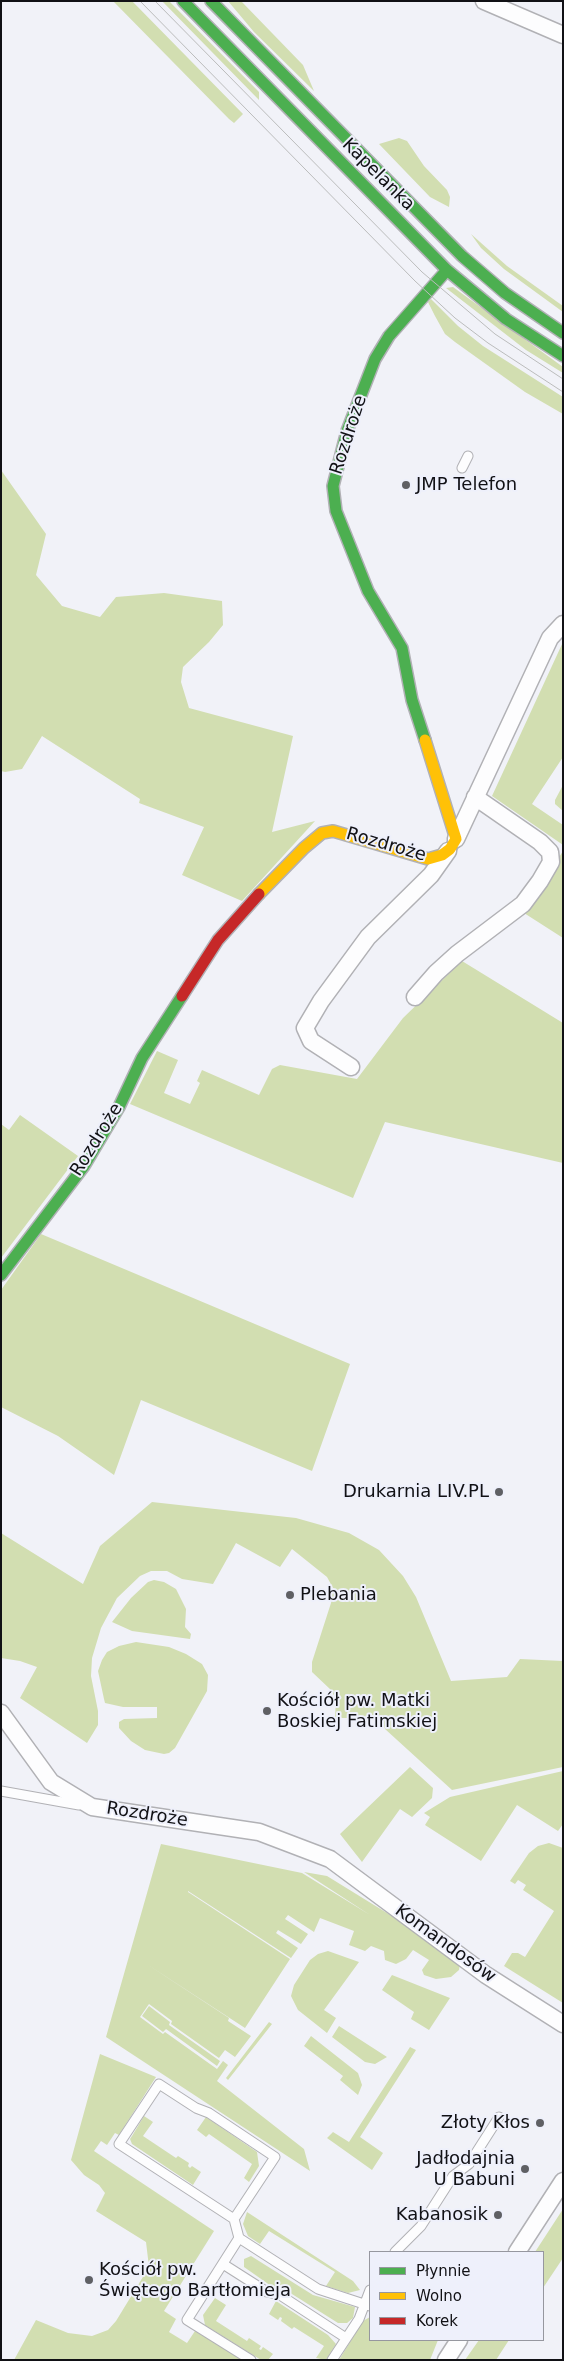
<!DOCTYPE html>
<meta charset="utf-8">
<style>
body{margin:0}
#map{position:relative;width:564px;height:2361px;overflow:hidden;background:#f1f2f8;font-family:"DejaVu Sans",sans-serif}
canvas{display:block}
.frame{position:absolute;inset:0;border:2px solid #111115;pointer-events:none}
.legend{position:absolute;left:369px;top:2251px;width:175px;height:90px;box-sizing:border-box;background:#eef0fb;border:1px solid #96979f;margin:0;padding:6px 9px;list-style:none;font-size:15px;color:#111115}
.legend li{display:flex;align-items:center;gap:10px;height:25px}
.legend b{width:25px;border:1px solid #96979f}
</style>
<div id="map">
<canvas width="564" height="2361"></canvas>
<div class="frame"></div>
<ul class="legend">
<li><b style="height:6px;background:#4caf50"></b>Płynnie</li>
<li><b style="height:6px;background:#ffc107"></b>Wolno</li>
<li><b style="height:6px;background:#c62828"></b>Korek</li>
</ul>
</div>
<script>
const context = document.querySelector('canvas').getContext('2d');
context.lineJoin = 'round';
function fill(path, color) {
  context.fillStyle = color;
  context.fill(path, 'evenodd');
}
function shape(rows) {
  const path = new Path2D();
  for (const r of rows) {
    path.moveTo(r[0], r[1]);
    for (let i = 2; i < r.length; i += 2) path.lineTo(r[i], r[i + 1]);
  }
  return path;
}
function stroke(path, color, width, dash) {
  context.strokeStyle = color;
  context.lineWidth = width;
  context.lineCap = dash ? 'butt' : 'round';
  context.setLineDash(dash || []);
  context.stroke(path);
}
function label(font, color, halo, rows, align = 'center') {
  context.font = font + ' "DejaVu Sans",sans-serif';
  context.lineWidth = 4;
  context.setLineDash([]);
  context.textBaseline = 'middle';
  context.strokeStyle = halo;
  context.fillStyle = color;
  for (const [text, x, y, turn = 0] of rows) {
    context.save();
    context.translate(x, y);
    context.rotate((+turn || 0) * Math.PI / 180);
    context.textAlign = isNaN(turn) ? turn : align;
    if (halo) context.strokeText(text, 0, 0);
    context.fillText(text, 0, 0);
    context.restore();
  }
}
const green = shape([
 [113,1,132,1,243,114,234,123,229,119],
 [162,1,169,1,259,92,259,100],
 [228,1,241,1,303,65,314,91,254,32],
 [399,138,407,141,424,166,447,190,450,197,449,207,430,197,379,144],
 [471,234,507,266,563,306,563,312,504,269,481,248],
 [453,287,563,367,563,373,526,350,446,288],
 [431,299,458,326,483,346,563,397,563,414,525,392,455,342,445,334,435,316,428,302],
 [1,470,46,534,36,575,62,606,100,617,116,597,164,593,222,601,223,625,209,642,183,667,181,682,189,708,293,736,272,832,315,821,242,901,182,875,204,827,139,803,140,799,42,736,22,769,5,772,1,771],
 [563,642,563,757,532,804,563,825,563,845,492,796],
 [563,785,563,811,555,804,555,800],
 [563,851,563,938,524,913],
 [462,961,563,1023,563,1163,385,1122,353,1198,130,1104,157,1051,178,1060,164,1093,190,1104,200,1083,197,1081,202,1070,259,1095,272,1069,280,1065,357,1079,403,1018],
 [20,1115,78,1156,1,1258,1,1124,9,1130],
 [41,1234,350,1364,312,1471,141,1400,114,1475,58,1436,1,1407,1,1290],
 [152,1502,296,1518,349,1533,379,1550,403,1576,416,1597,451,1681,507,1677,520,1659,563,1661,563,1767,452,1790,385,1729,381,1718,335,1718,336,1699,331,1690,312,1672,312,1662,331,1603,333,1588,327,1577,292,1549,280,1567,236,1543,213,1584,182,1579,167,1571,151,1571,140,1576,117,1598,101,1628,92,1658,91,1676,98,1711,98,1725,87,1743,20,1698,37,1667,20,1661,1,1658,1,1533,83,1584,100,1546],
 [154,1580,164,1582,176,1589,186,1609,185,1627,191,1634,190,1639,132,1631,112,1622,131,1598,148,1582],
 [136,1642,169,1647,186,1654,202,1664,208,1675,207,1691,175,1748,169,1753,164,1754,145,1750,131,1741,119,1728,119,1722,124,1719,157,1718,157,1707,123,1707,105,1703,104,1699,98,1671,102,1660,107,1652,119,1646],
 [410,1767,433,1788,432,1798,412,1817,400,1809,362,1862,340,1834],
 [563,1771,563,1824,558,1831,517,1805,481,1861,425,1825,430,1817,424,1813,450,1797],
 [549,1843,563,1848,563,2003,504,1966,512,1953,518,1953,525,1957,554,1911,523,1890,526,1885,518,1880,515,1884,510,1881,529,1853,538,1846],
 [161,1844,302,1873,370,1915,304,1872,327,1876,455,1955,460,1963,459,1970,451,1977,436,1979,424,1975,422,1970,429,1960,413,1950,406,1959,396,1964,385,1960,384,1951,371,1946,365,1951,349,1945,354,1931,320,1918,314,1932,288,1915,285,1919,308,1934,301,1944,278,1930,276,1933,298,1948,291,1958,188,1891,188,1892,290,1959,245,2028,142,1961,229,2018,228,2021,251,2036,235,2057,225,2050,219,2058,171,2024,172,2021,149,2004,140,2017,163,2034,165,2032,217,2069,223,2061,228,2065,217,2081,304,2149,310,2171,106,2037],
 [328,1951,359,1962,324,2010,336,2018,327,2033,298,2010,291,1996,294,1985,310,1960,318,1954],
 [392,1975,450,1998,429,2030,411,2019,414,2012,382,1990],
 [149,2006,170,2022,169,2025,220,2061,217,2066,166,2029,163,2032,142,2016],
 [269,2022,272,2024,228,2080,226,2078],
 [339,2026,387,2057,375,2064,365,2062,332,2037],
 [311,2036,358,2073,362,2085,358,2095,340,2080,343,2076,304,2046],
 [410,2047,416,2050,360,2137,383,2153,372,2170,327,2138,333,2132,349,2142],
 [100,2054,156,2077,119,2135,115,2133,107,2145,101,2141,94,2151,214,2231,164,2311,176,2319,169,2332,187,2343,195,2331,242,2360,14,2360,36,2320,68,2333,92,2336,108,2330,116,2321,149,2267,146,2242,96,2211,105,2193,99,2185,84,2175,71,2160],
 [144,2116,153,2122,143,2136,176,2158,178,2156,189,2163,188,2166,190,2168,192,2166,201,2172,193,2185,132,2144,130,2139,132,2136],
 [206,2117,257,2152,259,2166,249,2182,244,2178,252,2164,209,2134,206,2137,197,2130],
 [563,2209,563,2258,543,2288,543,2252,535,2252],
 [247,2212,353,2281,360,2290,348,2293,326,2286,335,2272,269,2231,260,2244,248,2236,243,2224],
 [251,2256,313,2295,355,2307,353,2318,347,2323,338,2323,284,2289,274,2288,244,2267,244,2259],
 [215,2298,226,2305,216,2321,247,2341,249,2338,261,2346,259,2349,261,2350,263,2347,273,2354,268,2360,261,2360,205,2325,203,2315],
 [276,2301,328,2335,336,2344,326,2360,316,2358,324,2346,294,2327,292,2329,281,2321,282,2318,280,2317,278,2320,269,2314],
 [370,2317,370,2340,438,2340,430,2360,339,2360,363,2321],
 [479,2340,509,2340,496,2360,465,2360]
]);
const lane = shape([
 [462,468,468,456],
 [1,1791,79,1805],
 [234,2219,275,2157,209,2113,196,2108,159,2084,119,2144,234,2219,239,2238,318,2289,370,2306],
 [239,2238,187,2320,251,2360],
 [395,2252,421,2226,453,2176,469,2164,499,2117],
 [223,2264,267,2292,280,2295,346,2338],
 [332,2360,359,2319,370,2290]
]);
const street = shape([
 [484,1,563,35],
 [456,839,550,638,563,624],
 [415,997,436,973,457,954,523,904,540,881,551,862,550,852,540,842,475,797],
 [351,1067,311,1041,305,1028,321,1001,368,937,431,875,448,851],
 [1,1713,51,1782,92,1807,259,1832,330,1859,486,1975,563,2024],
 [517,2252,563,2181],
 [446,2360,459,2340]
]);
const fast = shape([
 [183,1,447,270,506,319,563,356],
 [211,1,462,256,505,293,563,333],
 [425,740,412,700,402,648,368,591,336,511,333,486,347,431,375,359,389,336,447,270],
 [1,1275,84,1166,119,1107,142,1058,182,996]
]);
const slow = shape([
 [259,894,304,848,322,833,333,831,428,859,442,855,450,849,456,839,425,740]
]);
const jam = shape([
 [182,996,218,940,259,894]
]);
const tram = shape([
 [140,1,415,281,455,318,488,343,563,392],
 [155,1,422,272,495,334,563,379]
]);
const markers = [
 [406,485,5,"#5f6064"],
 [499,1492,5,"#5f6064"],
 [290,1595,5,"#5f6064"],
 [267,1711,5,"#5f6064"],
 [540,2123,5,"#5f6064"],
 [525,2169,5,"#5f6064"],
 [498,2215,5,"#5f6064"],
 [89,2280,5,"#5f6064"]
];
const streetNames = [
 ["Kapelanka",378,175,45],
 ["Rozdroże",349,435,-72],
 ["Rozdroże",386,845,16],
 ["Rozdroże",97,1140,-58],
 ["Rozdroże",147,1815,9],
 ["Komandosów",445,1944,36]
];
const poiNames = [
 ["JMP Telefon",416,485],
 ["Drukarnia LIV.PL",489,1492,"right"],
 ["Plebania",300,1595],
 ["Kościół pw. Matki",277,1701],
 ["Boskiej Fatimskiej",277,1722],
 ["Złoty Kłos",530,2123,"right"],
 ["Jadłodajnia",515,2159,"right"],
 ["U Babuni",515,2180,"right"],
 ["Kabanosik",488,2215,"right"],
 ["Kościół pw.",99,2270],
 ["Świętego Bartłomieja",99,2291]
];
fill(green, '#d2deb1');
stroke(lane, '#b1b1b5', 11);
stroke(street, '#b1b1b5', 19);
stroke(fast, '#b1b1b5', 14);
stroke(slow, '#b1b1b5', 14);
stroke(jam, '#b1b1b5', 14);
stroke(lane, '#fdfdfe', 9);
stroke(street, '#fdfdfe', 16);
stroke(fast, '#4caf50', 11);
stroke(slow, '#ffc107', 11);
stroke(jam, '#c62828', 11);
stroke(tram, '#bbbcbc', 1);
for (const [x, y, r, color] of markers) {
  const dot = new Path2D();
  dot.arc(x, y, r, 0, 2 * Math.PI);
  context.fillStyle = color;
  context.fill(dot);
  stroke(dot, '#eef0fb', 2);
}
label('18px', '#111115', '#eef0fb', streetNames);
label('18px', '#111115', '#eef0fb', poiNames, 'left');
</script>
